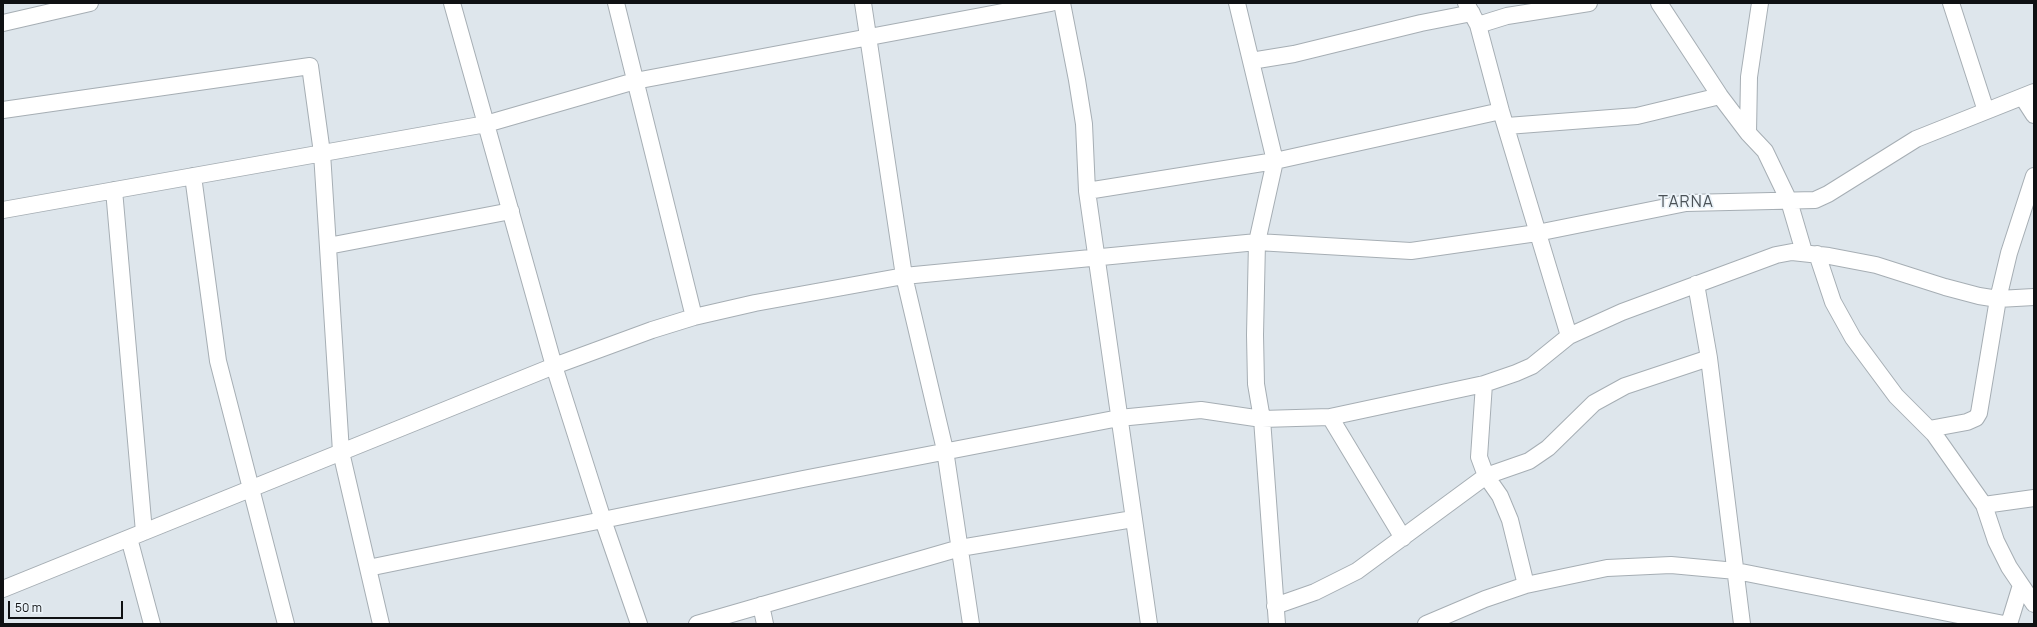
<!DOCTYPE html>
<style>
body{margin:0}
#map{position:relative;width:2037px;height:627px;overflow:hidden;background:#dee6ec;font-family:Manrope,sans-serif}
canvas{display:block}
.frame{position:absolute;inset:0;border:4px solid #0f1113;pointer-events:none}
.scale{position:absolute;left:8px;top:601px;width:115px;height:18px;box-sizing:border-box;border:2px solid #0f1113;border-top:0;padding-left:5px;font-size:12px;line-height:14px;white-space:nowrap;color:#0f1113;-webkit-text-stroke:3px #ebf3f9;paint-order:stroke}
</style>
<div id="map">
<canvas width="2037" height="627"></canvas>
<div class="frame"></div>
<div class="scale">50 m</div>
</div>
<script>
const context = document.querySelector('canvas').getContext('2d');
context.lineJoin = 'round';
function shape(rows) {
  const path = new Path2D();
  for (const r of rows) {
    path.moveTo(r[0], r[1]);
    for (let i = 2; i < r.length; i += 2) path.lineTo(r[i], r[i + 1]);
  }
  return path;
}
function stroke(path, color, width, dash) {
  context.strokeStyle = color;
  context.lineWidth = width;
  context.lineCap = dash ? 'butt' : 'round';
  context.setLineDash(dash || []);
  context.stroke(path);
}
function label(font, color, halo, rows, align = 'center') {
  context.font = font + ' Manrope,sans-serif';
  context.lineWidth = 3.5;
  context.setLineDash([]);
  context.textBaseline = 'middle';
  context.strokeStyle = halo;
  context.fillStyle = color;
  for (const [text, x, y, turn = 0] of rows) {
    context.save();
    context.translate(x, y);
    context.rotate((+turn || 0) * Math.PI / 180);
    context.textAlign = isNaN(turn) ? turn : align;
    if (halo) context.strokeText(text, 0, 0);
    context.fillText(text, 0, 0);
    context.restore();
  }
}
const minor = shape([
 [452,3,554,366,603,520,639,624],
 [616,3,694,317],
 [863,3,904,276,945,450,971,624],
 [1062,3,1077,80,1084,124,1087,191,1149,624],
 [1237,3,1275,161,1257,242,1255,335,1256,384,1262,419,1277,624],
 [1466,3,1478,25,1501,111,1569,336],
 [1659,3,1720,96,1748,133,1765,151,1789,201,1804,252],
 [1951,3,1986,111],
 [3,23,90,3],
 [1478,25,1507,16,1589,3],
 [1251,61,1294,54,1421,23,1472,13],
 [2023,98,2034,115],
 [3,110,310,66,322,153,341,452,381,624],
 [1507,126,1637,116,1720,96],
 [1748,133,1749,77,1760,3],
 [193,176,218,361,286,624],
 [114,190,144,532],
 [1087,191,1275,161,1501,111],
 [3,210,486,124,635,81,1051,3],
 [328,246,511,211],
 [1817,254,1833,302,1853,338,1896,396,1934,434,1984,505,1996,541,2009,567,2034,604],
 [1696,284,1709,358,1742,624],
 [1484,384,1479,457,1486,476,1500,496,1510,520,1526,585],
 [1330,417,1403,538],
 [1929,429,1967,422,1976,418,1979,413,1998,299,2009,253,2034,176],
 [1984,505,2034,498],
 [129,538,152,624],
 [368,568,803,479,1119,418,1201,410,1262,419,1330,417,1484,384,1516,373,1532,366,1569,336,1622,312,1776,255,1792,252,1829,256,1876,265,1945,287,1979,296,1998,299,2034,297],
 [3,589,554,366,652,330,694,317,755,303,904,276,1257,242,1411,251,1537,233,1686,203,1815,200,1828,194,1916,139,2034,92],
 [761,605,765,624],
 [1275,606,1315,592,1357,571,1486,476,1529,461,1548,448,1594,403,1625,386,1709,358],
 [697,624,960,548,1133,519],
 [1426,624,1485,599,1526,585,1607,568,1671,565,1736,571,2004,624],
 [2009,624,2021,585]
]);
const quarterNames = [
 ["TARNA",1686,203]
];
stroke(minor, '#a6aeb4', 18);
stroke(minor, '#fff', 16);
context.letterSpacing = '1px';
label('16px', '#4b5257', '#ebf3f9', quarterNames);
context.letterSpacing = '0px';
</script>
